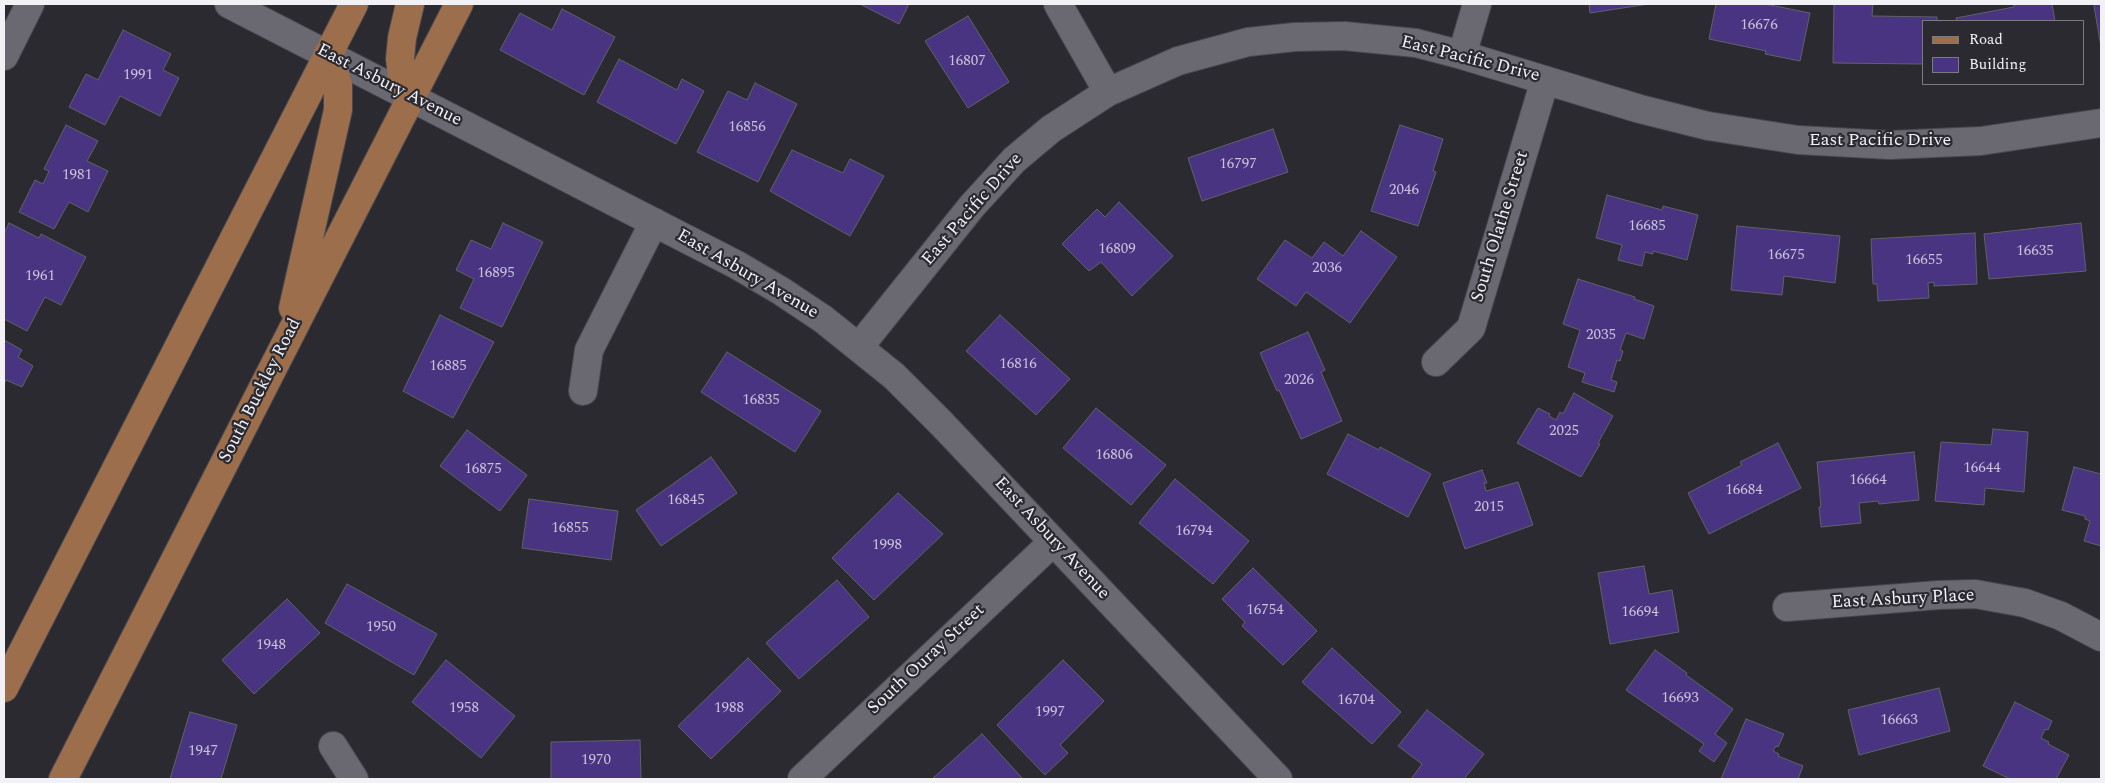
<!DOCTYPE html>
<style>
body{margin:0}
#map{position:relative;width:2105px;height:783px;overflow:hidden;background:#2b2a31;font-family:Spectral,serif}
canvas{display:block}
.frame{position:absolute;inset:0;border:5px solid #f2f1f6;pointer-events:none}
.legend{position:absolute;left:1922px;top:20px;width:162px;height:65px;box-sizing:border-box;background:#2b2a31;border:1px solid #7b7a80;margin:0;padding:6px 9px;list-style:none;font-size:15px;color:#f2f1f6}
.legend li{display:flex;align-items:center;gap:10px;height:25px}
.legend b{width:25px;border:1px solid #7b7a80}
</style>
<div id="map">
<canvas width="2105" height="783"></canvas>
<div class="frame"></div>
<ul class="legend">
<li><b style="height:6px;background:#9d6e4b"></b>Road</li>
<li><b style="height:14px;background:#483481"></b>Building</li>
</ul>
</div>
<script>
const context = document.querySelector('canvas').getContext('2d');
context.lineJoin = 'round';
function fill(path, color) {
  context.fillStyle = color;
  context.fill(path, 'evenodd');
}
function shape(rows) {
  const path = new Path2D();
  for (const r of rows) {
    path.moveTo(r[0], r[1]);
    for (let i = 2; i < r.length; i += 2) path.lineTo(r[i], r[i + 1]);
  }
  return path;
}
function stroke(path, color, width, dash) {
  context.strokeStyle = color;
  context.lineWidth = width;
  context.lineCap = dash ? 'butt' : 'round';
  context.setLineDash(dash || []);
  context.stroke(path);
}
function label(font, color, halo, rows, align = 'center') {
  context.font = font + ' Spectral,serif';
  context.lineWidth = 4.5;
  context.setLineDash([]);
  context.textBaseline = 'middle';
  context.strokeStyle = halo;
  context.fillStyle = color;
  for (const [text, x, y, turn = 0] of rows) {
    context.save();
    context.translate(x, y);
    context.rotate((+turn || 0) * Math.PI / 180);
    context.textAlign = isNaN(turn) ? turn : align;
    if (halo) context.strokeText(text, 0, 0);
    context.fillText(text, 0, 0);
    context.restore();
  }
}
const building = shape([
 [860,4,909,4,899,24,860,4],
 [1589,4,1649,4,1590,13,1589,4],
 [1716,4,1765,4,1810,13,1800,61,1765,54,1766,51,1709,39,1716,4],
 [1834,4,1873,4,1872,16,1937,17,1937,21,1924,21,1924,64,1833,63,1834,4],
 [2019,4,2052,4,2055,21,1957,21,1956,18,2014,7,2014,5,2019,4],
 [2095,4,2101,4,2101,47,2094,6,2095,4],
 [562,9,615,37,584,95,500,50,520,13,552,30,562,9],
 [968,16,1009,82,968,108,925,41,968,16],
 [123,30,171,54,163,70,179,78,160,116,120,96,105,125,69,107,86,74,98,80,123,30],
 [619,59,677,90,682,79,704,91,676,144,597,102,619,59],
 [755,83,797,104,758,182,697,152,728,91,747,100,755,83],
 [66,125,98,141,87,161,108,171,88,212,69,202,54,229,19,212,35,180,43,184,49,171,44,169,66,125],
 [1400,125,1443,139,1433,171,1436,172,1418,226,1371,211,1400,125],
 [1273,129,1288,172,1202,201,1188,158,1273,129],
 [792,150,843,173,850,159,884,176,850,236,770,191,792,150],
 [1607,195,1662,210,1663,206,1698,215,1687,260,1653,251,1653,254,1645,252,1642,266,1618,260,1622,245,1596,238,1607,195],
 [1119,202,1173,256,1132,296,1101,262,1089,271,1062,244,1097,209,1105,217,1119,202],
 [9,223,39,238,41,234,86,257,61,305,45,297,27,331,4,319,4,233,9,223],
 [503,223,543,242,502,327,460,308,474,279,456,270,471,240,491,249,503,223],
 [2081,223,2086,271,1989,279,1984,234,2081,223],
 [1737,226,1840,236,1835,283,1784,276,1782,295,1731,290,1737,226],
 [1361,231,1397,257,1350,323,1306,292,1296,306,1257,279,1285,240,1312,258,1324,242,1343,256,1361,231],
 [1975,233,1977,284,1934,286,1934,282,1928,283,1929,298,1878,301,1877,284,1873,284,1871,239,1975,233],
 [1578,279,1635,297,1634,299,1654,306,1644,339,1626,333,1620,350,1623,351,1620,361,1617,360,1611,380,1617,382,1614,392,1582,382,1585,373,1568,367,1580,330,1563,324,1578,279],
 [440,315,494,342,453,418,403,391,440,315],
 [1000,315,1070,379,1036,415,966,351,1000,315],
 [1308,332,1325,370,1321,372,1342,421,1301,439,1279,390,1277,391,1260,353,1308,332],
 [4,340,22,350,18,357,33,366,22,387,6,380,4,384,4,340],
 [727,352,821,411,795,452,701,392,727,352],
 [1574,393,1613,416,1598,443,1600,444,1581,477,1517,443,1538,408,1550,414,1549,416,1556,420,1560,412,1563,414,1574,393],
 [1096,408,1166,465,1131,505,1063,448,1096,408],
 [1993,429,2028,432,2024,492,1985,488,1984,505,1935,501,1941,442,1991,445,1993,429],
 [467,430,527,475,500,511,440,466,467,430],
 [1348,434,1379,450,1380,447,1431,474,1408,517,1327,474,1348,434],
 [1778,443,1801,488,1709,534,1688,493,1742,465,1740,462,1778,443],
 [1914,452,1919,500,1879,504,1878,501,1859,503,1861,523,1821,527,1819,507,1821,507,1817,462,1914,452],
 [711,457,737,493,661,546,636,510,711,457],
 [2074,467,2101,474,2101,546,2084,541,2090,521,2085,519,2085,516,2062,510,2074,467],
 [1482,470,1487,483,1484,483,1486,491,1518,482,1533,525,1465,549,1443,483,1482,470],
 [1175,479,1249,541,1213,584,1139,523,1175,479],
 [898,493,943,534,874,600,832,558,898,493],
 [529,499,618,511,611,560,522,548,529,499],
 [1644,566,1649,594,1672,590,1679,632,1610,644,1598,573,1644,566],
 [1253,568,1317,631,1283,665,1242,626,1245,622,1222,599,1253,568],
 [837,580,869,617,799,679,766,643,837,580],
 [347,584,437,634,414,675,325,623,347,584],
 [287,599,320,633,254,694,222,660,287,599],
 [1332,648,1401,712,1372,744,1302,682,1332,648],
 [1655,650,1687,673,1686,675,1733,709,1715,734,1727,743,1714,762,1699,751,1704,744,1626,690,1655,650],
 [748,658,781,691,711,759,678,726,748,658],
 [446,660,515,716,481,758,412,702,446,660],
 [1063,660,1104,701,1060,745,1068,753,1045,775,997,725,1063,660],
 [1939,688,1950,731,1859,755,1848,710,1939,688],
 [2015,702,2052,721,2048,730,2045,729,2041,738,2049,742,2048,744,2069,755,2056,779,2010,779,1983,766,2015,702],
 [1427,710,1484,754,1464,779,1411,779,1422,764,1398,746,1427,710],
 [190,712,237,725,221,779,170,779,190,712],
 [1746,719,1784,734,1778,747,1776,746,1773,751,1779,754,1778,756,1803,766,1798,779,1721,779,1746,719],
 [982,734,1023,779,932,779,982,734],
 [640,740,641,779,551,779,551,742,640,740]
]);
const street = shape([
 [229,4,737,265,781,291,823,319,894,376,942,424,1278,779],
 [1058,4,1108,92],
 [1462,55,1477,4],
 [4,56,30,4],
 [859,347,972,206,1014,160,1051,129,1108,92,1178,61,1248,42,1295,37,1344,36,1416,43,1462,55,1640,109,1708,126,1798,140,1890,145,1981,141,2101,123],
 [1436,362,1471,328,1545,80],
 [583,391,589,350,654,222],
 [1787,607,1939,595,1975,594,2025,603,2061,616,2101,637],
 [333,746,354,779],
 [802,779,1053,542]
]);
const primary = shape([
 [410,4,402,38,400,59,402,75,412,98],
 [293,308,338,110,338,85,328,54],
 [4,688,354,4],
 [63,779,459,4]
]);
const numberNames = [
 ["16676",1759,26],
 ["16807",967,62],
 ["1991",138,76],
 ["16856",747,128],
 ["16797",1238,165],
 ["1981",77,176],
 ["2046",1404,191],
 ["16685",1647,227],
 ["16809",1117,250],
 ["16635",2035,252],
 ["16675",1786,256],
 ["16655",1924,261],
 ["2036",1327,269],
 ["16895",496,274],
 ["1961",40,277],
 ["2035",1601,336],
 ["16816",1018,365],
 ["16885",448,367],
 ["2026",1299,381],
 ["16835",761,401],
 ["2025",1564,432],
 ["16806",1114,456],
 ["16644",1982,469],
 ["16875",483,470],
 ["16664",1868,481],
 ["16684",1744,491],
 ["16845",686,501],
 ["2015",1489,508],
 ["16855",570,529],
 ["16794",1194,532],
 ["1998",887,546],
 ["16754",1265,611],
 ["16694",1640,613],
 ["1950",381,628],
 ["1948",271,646],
 ["16693",1680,699],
 ["16704",1356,701],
 ["1958",464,709],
 ["1988",729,709],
 ["1997",1050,713],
 ["16663",1899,721],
 ["1947",203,752],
 ["1970",596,761]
];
const streetNames = [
 ["East Pacific Drive",1470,60,14],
 ["East Asbury Avenue",389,86,27],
 ["East Pacific Drive",1880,141],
 ["East Pacific Drive",973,210,-49],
 ["South Olathe Street",1501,227,-73],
 ["East Asbury Avenue",747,275,30],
 ["South Buckley Road",261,391,-63],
 ["East Asbury Avenue",1051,539,47],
 ["East Asbury Place",1903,600,-3],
 ["South Ouray Street",927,660,-43]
];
fill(building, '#483481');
stroke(building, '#626168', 1);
stroke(street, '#49484e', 30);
stroke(primary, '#49484e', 30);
stroke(street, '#6a6971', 28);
stroke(primary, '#9d6e4b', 28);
label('15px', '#c8c2d9', null, numberNames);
label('18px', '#f2f1f6', '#2b2a31', streetNames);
</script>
